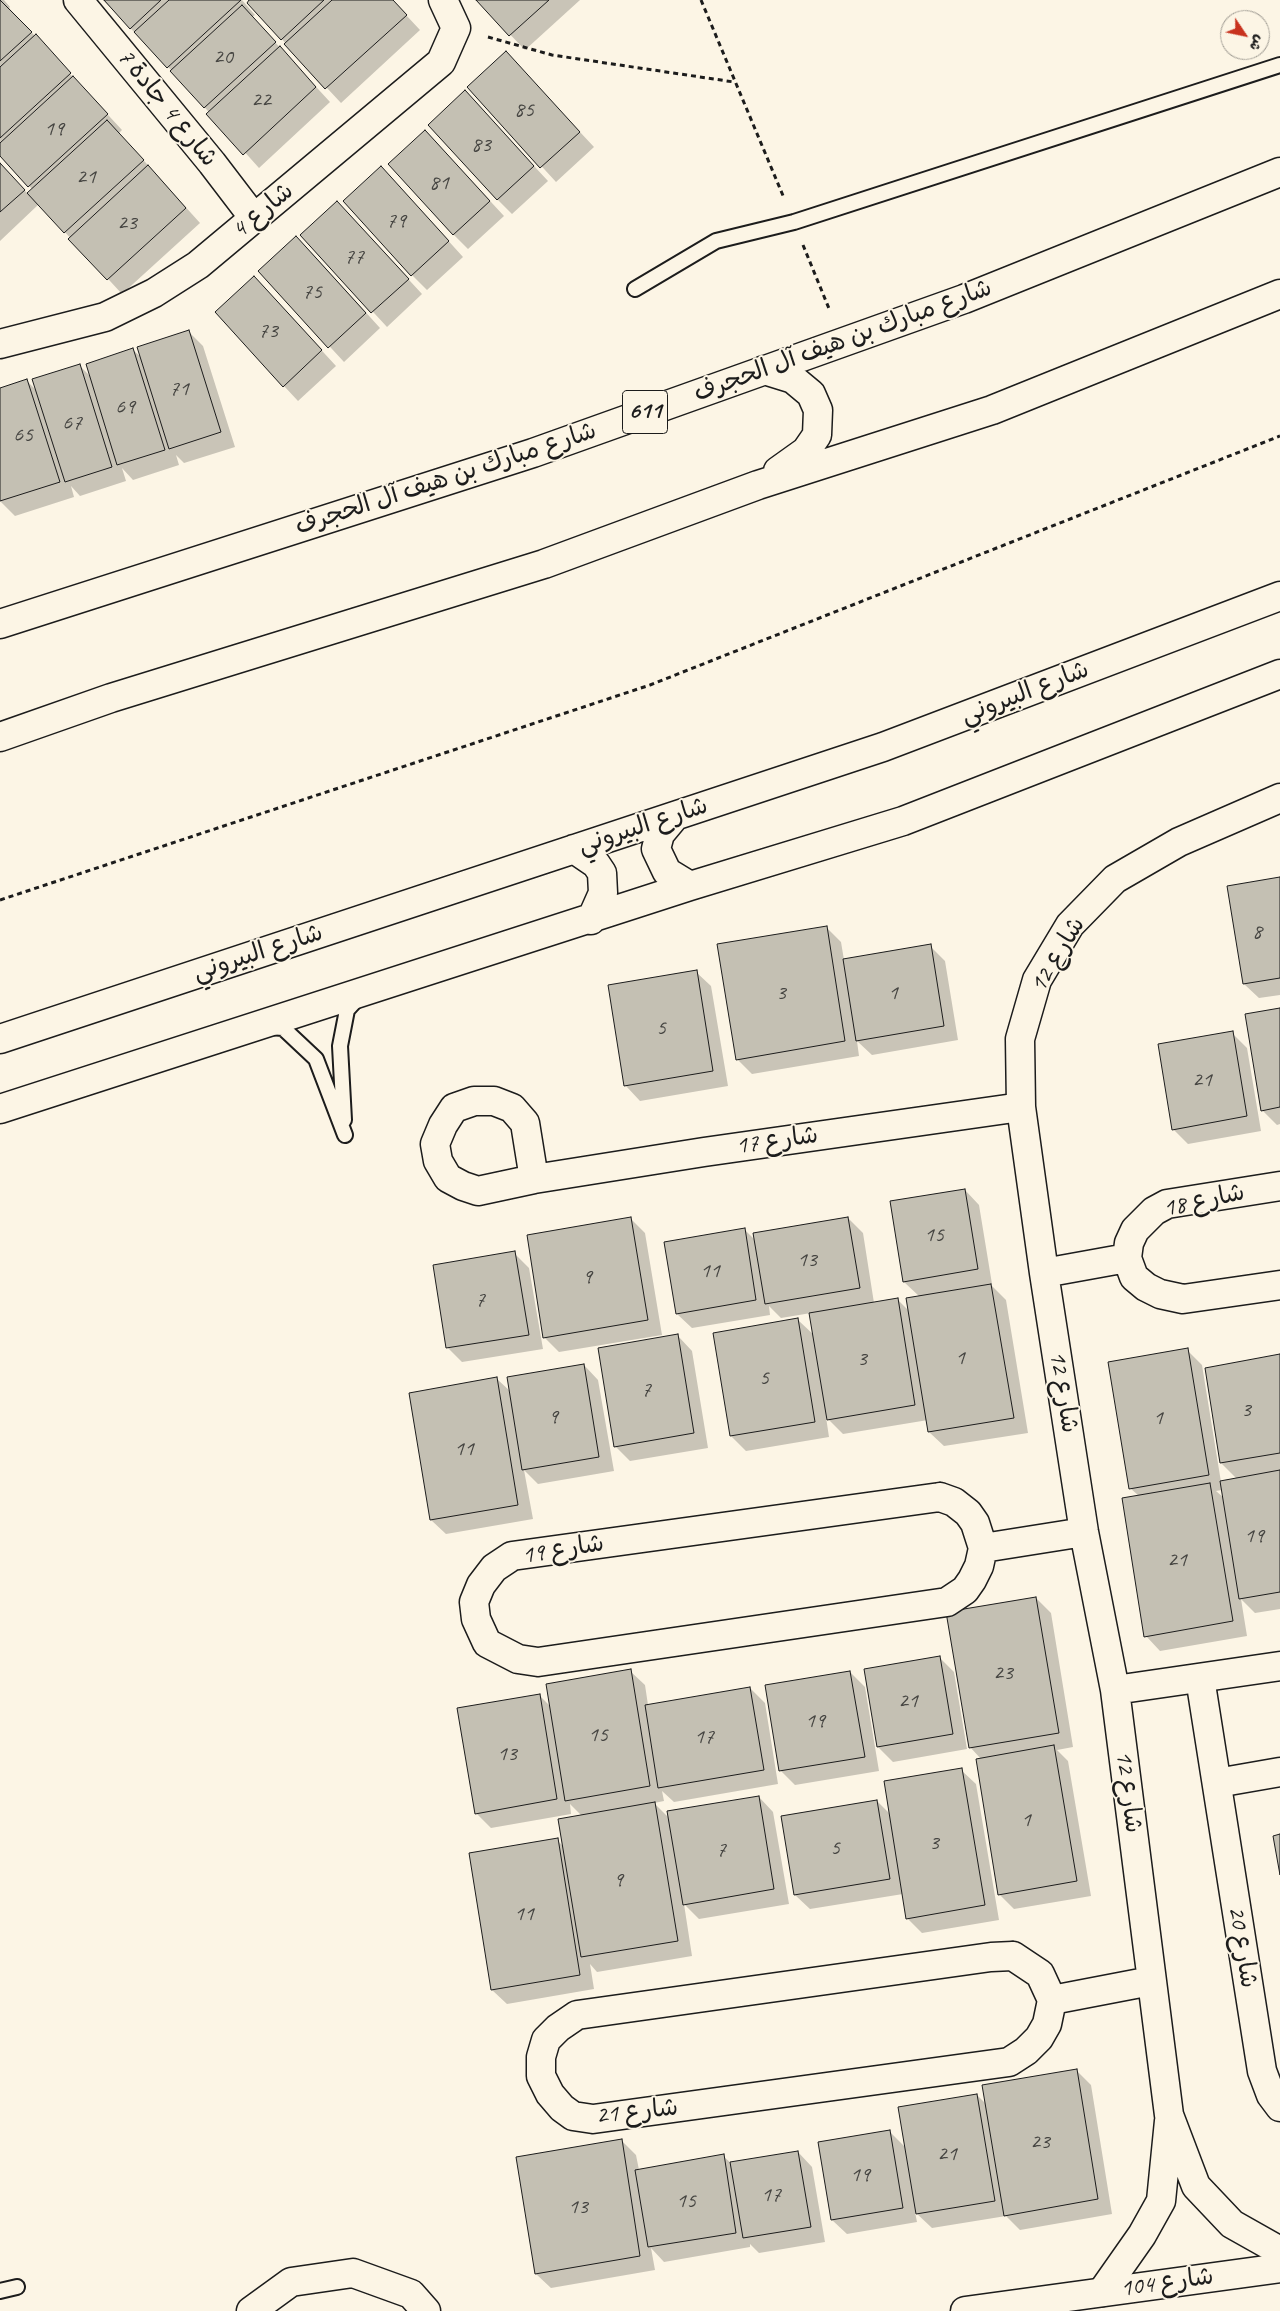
<!DOCTYPE html>
<meta charset="utf-8">
<style>
body{margin:0}
#map{position:relative;width:1280px;height:2311px;overflow:hidden;background:#fcf5e5;font-family:Caveat,"Playpen Sans Arabic",sans-serif}
canvas{display:block}
.north{position:absolute;left:1220px;top:10px;width:50px;height:50px;box-sizing:border-box;background:#fcf5e5;border:1px solid #a29e95;border-radius:50%;rotate:124deg;font-size:14px;font-weight:700;line-height:20px;text-align:center;color:#1c1c1c}
.north::after{content:'';display:block;margin:auto;width:18px;height:22px;background:#c8321e;clip-path:polygon(50% 0,100% 100%,50% 72%,0 100%)}
</style>
<div id="map">
<canvas width="1280" height="2311"></canvas>
<div class="north">ش</div>
</div>
<script>
const context = document.querySelector('canvas').getContext('2d');
context.lineJoin = 'round';
function fill(path, color) {
  context.fillStyle = color;
  context.fill(path, 'evenodd');
}
function shape(rows) {
  const path = new Path2D();
  for (const r of rows) {
    path.moveTo(r[0], r[1]);
    for (let i = 2; i < r.length; i += 2) path.lineTo(r[i], r[i + 1]);
  }
  return path;
}
function stroke(path, color, width, dash) {
  context.strokeStyle = color;
  context.lineWidth = width;
  context.lineCap = dash ? 'butt' : 'round';
  context.setLineDash(dash || []);
  context.stroke(path);
}
function label(font, color, halo, rows, align = 'center') {
  context.font = font + ' Caveat,"Playpen Sans Arabic",sans-serif';
  context.lineWidth = 4;
  context.setLineDash([]);
  context.textBaseline = 'middle';
  context.strokeStyle = halo;
  context.fillStyle = color;
  for (const [text, x, y, turn = 0] of rows) {
    context.save();
    context.translate(x, y);
    context.rotate((+turn || 0) * Math.PI / 180);
    context.textAlign = isNaN(turn) ? turn : align;
    if (halo) context.strokeText(text, 0, 0);
    context.fillText(text, 0, 0);
    context.restore();
  }
}
const shadow = shape([
 [0,0,4,0,10,7,9,8,122,130,119,133,200,223,122,294,39,204,0,241,0,164,28,194,33,190,0,155],
 [103,0,242,0,255,15,252,17,330,102,259,168,172,71],
 [250,0,392,0,420,30,341,103,286,44],
 [477,0,580,0,525,50],
 [506,53,594,147,556,182,469,87],
 [479,107,548,181,512,214,497,199],
 [440,147,504,216,468,249,453,234],
 [396,183,463,257,427,290,412,275],
 [352,218,422,294,387,327,302,235],
 [311,252,380,328,344,362,260,271],
 [269,293,336,366,298,401,284,386],
 [188,331,203,346,235,447,184,463,176,455,179,465,133,480,122,468,126,481,80,496,71,486,74,497,15,516,0,501,0,390,27,381,37,391,79,365,91,377,133,350,142,358],
 [1280,878,1280,995,1259,998,1244,984],
 [826,927,841,942,844,960,930,946,945,961,958,1040,872,1055,857,1041,859,1056,752,1074,737,1059],
 [696,972,711,986,728,1086,640,1101,626,1086,609,986],
 [1280,1009,1280,1124,1277,1125,1262,1110],
 [1232,1033,1247,1048,1261,1131,1188,1144,1173,1129],
 [965,1190,979,1205,992,1284,990,1284,1006,1300,1028,1433,944,1446,929,1432,928,1420,843,1434,826,1417,829,1437,746,1451,731,1436,798,1320,815,1336,811,1313,781,1318,769,1306,770,1315,692,1328,677,1314,744,1229,756,1241,848,1218,863,1233,874,1303,897,1299,910,1312,920,1297,904,1282],
 [630,1218,645,1233,662,1335,559,1352,544,1337],
 [514,1253,529,1268,543,1349,462,1362,447,1347],
 [678,1336,692,1351,708,1448,630,1461,615,1446],
 [1187,1350,1202,1365,1221,1482,1237,1479,1221,1463,1206,1369,1280,1356,1280,1609,1255,1613,1241,1599,1247,1636,1160,1651,1146,1636,1139,1496,1130,1488],
 [1222,1490,1224,1498,1216,1491],
 [584,1365,598,1380,614,1471,538,1484,524,1470,533,1519,446,1534,431,1520,497,1379,511,1392],
 [1036,1598,1051,1613,1073,1747,1057,1750,1068,1761,1091,1896,1014,1909,999,1894,981,1759,970,1747],
 [940,1658,954,1672,967,1749,893,1762,878,1747,865,1670],
 [630,1671,645,1685,648,1705,750,1688,765,1703,778,1784,674,1802,662,1791,664,1801,654,1803,670,1819,759,1797,773,1812,789,1904,699,1919,684,1904,692,1956,597,1972,590,1964,594,1989,507,2004,492,1990,557,1840,564,1847,582,1816,570,1804,571,1814,491,1828,476,1813,539,1695,551,1707],
 [850,1672,865,1687,879,1771,795,1785,780,1770],
 [961,1770,976,1784,999,1920,922,1933,907,1918,903,1894,810,1909,795,1895,877,1801,891,1815],
 [1076,2070,1091,2085,1112,2214,1020,2230,1006,2216,932,2228,915,2212,917,2222,847,2234,832,2220,890,2132,906,2148,977,2095,987,2105],
 [621,2140,636,2155,639,2170,723,2156,731,2163,798,2152,812,2167,825,2242,759,2253,750,2244,750,2247,664,2262,651,2248,655,2270,551,2288,536,2274]
]);
const building = shape([
 [0,0,32,32,0,61,0,0],
 [104,0,161,0,130,29,104,0],
 [169,0,241,0,167,68,134,32,169,0],
 [249,0,324,0,281,40,247,3,249,0],
 [332,0,393,0,407,15,325,89,284,44,332,0],
 [476,0,549,0,509,36,476,0],
 [242,5,276,42,204,108,170,71,242,5],
 [36,34,71,73,0,138,0,67,36,34],
 [280,46,316,87,243,155,206,114,280,46],
 [506,51,580,132,540,168,467,87,506,51],
 [73,76,108,114,28,187,0,156,0,143,73,76],
 [465,90,534,166,497,200,428,125,465,90],
 [107,120,144,160,64,233,27,193,107,120],
 [425,130,490,201,453,235,388,164,425,130],
 [0,163,25,190,0,212,0,163],
 [148,165,186,208,107,280,68,239,148,165],
 [381,166,449,241,411,276,343,201,381,166],
 [337,201,409,279,371,313,300,235,337,201],
 [296,236,366,313,328,348,258,271,296,236],
 [254,276,322,350,283,387,215,312,254,276],
 [189,330,221,432,169,449,137,347,189,330],
 [133,348,165,450,117,465,86,364,133,348],
 [80,364,112,467,65,482,32,379,80,364],
 [27,379,60,482,0,501,0,388,27,379],
 [1280,877,1280,978,1243,984,1227,886,1280,877],
 [827,926,845,1041,736,1060,717,944,827,926],
 [931,944,944,1026,856,1041,843,959,931,944],
 [697,970,713,1071,624,1086,608,985,697,970],
 [1280,1008,1280,1107,1261,1111,1245,1014,1280,1008],
 [1233,1031,1247,1116,1172,1130,1158,1044,1233,1031],
 [965,1189,978,1269,903,1282,890,1201,965,1189],
 [631,1217,648,1320,543,1338,527,1235,631,1217],
 [848,1217,860,1288,765,1304,753,1233,848,1217],
 [745,1228,756,1300,676,1314,664,1242,745,1228],
 [515,1251,529,1335,446,1348,433,1265,515,1251],
 [991,1284,1014,1418,928,1432,906,1298,991,1284],
 [898,1298,915,1405,827,1420,809,1313,898,1298],
 [798,1318,815,1422,730,1436,713,1333,798,1318],
 [678,1334,694,1433,614,1447,598,1348,678,1334],
 [1188,1348,1209,1475,1129,1489,1108,1362,1188,1348],
 [1280,1354,1280,1453,1220,1463,1205,1368,1280,1354],
 [584,1364,599,1457,522,1470,507,1377,584,1364],
 [497,1377,518,1505,430,1520,409,1393,497,1377],
 [1280,1470,1280,1592,1239,1599,1220,1481,1280,1470],
 [1210,1483,1233,1621,1144,1637,1122,1498,1210,1483],
 [1036,1597,1059,1733,969,1748,946,1612,1036,1597],
 [940,1656,953,1734,877,1747,864,1669,940,1656],
 [631,1669,650,1786,565,1801,546,1684,631,1669],
 [850,1671,865,1757,779,1771,765,1685,850,1671],
 [750,1687,764,1770,658,1788,645,1705,750,1687],
 [540,1694,557,1799,475,1814,457,1708,540,1694],
 [1054,1745,1077,1881,998,1895,976,1759,1054,1745],
 [962,1768,985,1905,906,1919,884,1781,962,1768],
 [759,1796,774,1889,683,1905,667,1811,759,1796],
 [877,1800,890,1879,794,1895,781,1816,877,1800],
 [655,1802,678,1941,581,1957,558,1819,655,1802],
 [1280,1834,1280,1875,1273,1836,1280,1834],
 [558,1838,580,1975,491,1990,469,1853,558,1838],
 [1077,2069,1098,2199,1004,2216,982,2085,1077,2069],
 [977,2094,995,2201,916,2214,898,2107,977,2094],
 [890,2130,903,2208,831,2220,818,2142,890,2130],
 [622,2139,640,2256,535,2274,516,2157,622,2139],
 [798,2151,811,2227,743,2238,730,2162,798,2151],
 [724,2154,736,2233,648,2247,635,2170,724,2154]
]);
const path = shape([
 [701,0,784,198],
 [488,37,552,55,734,82],
 [803,245,830,311],
 [0,900,650,685,1280,436]
]);
const lane = shape([
 [635,289,716,241,794,222,1280,65],
 [269,1027,283,1028,316,1059,345,1135],
 [344,1120,340,1046,347,1010,359,997],
 [0,2291,17,2287]
]);
const street = shape([
 [78,0,212,163,254,218],
 [0,344,105,317,154,293,198,265,441,62,456,28,443,0],
 [1280,798,1179,842,1115,879,1070,925,1037,980,1020,1039,1021,1107,1044,1273,1084,1532,1115,1690,1169,2115,1196,2186,1232,2224,1280,2251],
 [534,1179,525,1123,512,1108,494,1101,474,1101,454,1108,443,1125,435,1144,438,1161,448,1178,463,1186,478,1191,534,1179,704,1152,1021,1107],
 [1280,1186,1167,1204,1154,1211,1135,1230,1129,1243,1127,1258,1134,1277,1146,1287,1160,1294,1183,1299,1280,1285],
 [1044,1273,1127,1258],
 [940,1497,954,1502,968,1513,975,1523,983,1548,979,1566,972,1580,965,1590,947,1602,538,1662,518,1659,487,1643,476,1619,474,1602,481,1585,494,1568,512,1556,940,1497],
 [983,1548,1084,1532],
 [1200,1678,1262,2071,1271,2095,1280,2107],
 [1115,1690,1280,1666],
 [1217,1783,1280,1772],
 [1013,1956,1040,1974,1052,2000,1047,2024,1039,2038,1026,2051,1009,2062,593,2119,573,2116,562,2108,550,2094,541,2076,541,2057,546,2040,558,2028,577,2015,991,1957,1013,1956],
 [1052,2000,1151,1981],
 [1102,2292,1142,2235,1161,2201,1169,2121]
]);
const secondary = shape([
 [675,816,660,834,656,849,667,872,690,886],
 [574,849,596,864,602,873,603,893,591,920],
 [0,1039,883,747,1280,596],
 [0,1109,690,886,903,821,1280,674],
 [251,2311,291,2282,353,2273,411,2294,426,2311],
 [965,2311,1280,2268]
]);
const primary = shape([
 [764,370,793,379,811,394,818,410,817,435,806,451,778,471],
 [0,624,533,453,964,299,1280,172],
 [0,737,111,698,544,564,758,485,992,410,1280,294]
]);
const numberNames = [
 ["20",223,57],
 ["22",261,100],
 ["85",524,110],
 ["19",54,129],
 ["83",481,145],
 ["21",86,177],
 ["81",439,183],
 ["79",396,221],
 ["23",127,223],
 ["77",354,257],
 ["75",312,292],
 ["73",268,331],
 ["71",179,389],
 ["69",125,407],
 ["67",72,423],
 ["65",23,435],
 ["8",1257,932],
 ["3",781,993],
 ["1",893,993],
 ["5",661,1028],
 ["21",1202,1080],
 ["15",934,1235],
 ["13",807,1260],
 ["11",710,1271],
 ["9",587,1277],
 ["7",480,1300],
 ["1",960,1358],
 ["3",862,1359],
 ["5",764,1378],
 ["7",646,1390],
 ["3",1246,1410],
 ["9",553,1417],
 ["1",1158,1418],
 ["11",464,1449],
 ["19",1254,1536],
 ["21",1177,1560],
 ["23",1003,1673],
 ["21",908,1701],
 ["19",815,1721],
 ["15",598,1735],
 ["17",704,1737],
 ["13",507,1754],
 ["1",1026,1820],
 ["3",934,1843],
 ["5",835,1848],
 ["7",721,1850],
 ["9",618,1880],
 ["11",524,1914],
 ["23",1040,2142],
 ["21",947,2154],
 ["19",860,2175],
 ["17",771,2195],
 ["15",686,2201],
 ["13",578,2207]
];
const shields = [
 [645,412,45]
];
const shieldNames = [
 ["611",645,412]
];
const streetNames = [
 ["شارع 4 جادة 7",167,108,51],
 ["شارع 4",263,211,-40],
 ["شارع مبارك بن هيف آل الحجرف",843,341,-20],
 ["شارع مبارك بن هيف آل الحجرف",446,479,-18],
 ["شارع البيروني",1025,693,-21],
 ["شارع البيروني",643,826,-18],
 ["شارع البيروني",258,953,-18],
 ["شارع 12",1058,955,-59],
 ["شارع 17",777,1141,-8],
 ["شارع 18",1204,1201,-12],
 ["شارع 12",1063,1392,81],
 ["شارع 19",563,1550,-9],
 ["شارع 12",1128,1792,83],
 ["شارع 20",1242,1947,81],
 ["شارع 21",637,2112,-6],
 ["شارع 104",1167,2283,-8]
];
fill(shadow, '#0003');
fill(building, '#c4c0b3');
stroke(building, '#1c1c1c', 1);
stroke(lane, '#1c1c1c', 18);
stroke(street, '#1c1c1c', 31);
stroke(secondary, '#1c1c1c', 31);
stroke(primary, '#1c1c1c', 31);
stroke(path, '#1c1c1c', 3, [5, 4]);
stroke(lane, '#fcf5e5', 14);
stroke(street, '#fcf5e5', 28);
stroke(secondary, '#fcf5e5', 28);
stroke(primary, '#fcf5e5', 28);
label('22px', '#464542', null, numberNames);
for (const [x, y, w] of shields) {
  const box = new Path2D();
  box.roundRect(x - w / 2, y - 21.5, w, 43, 4);
  context.fillStyle = '#fcf5e5';
  context.fill(box);
  stroke(box, '#1c1c1c', 1);
}
label('bold 24px', '#1c1c1c', null, shieldNames);
label('25px', '#1c1c1c', '#fcf5e5', streetNames);
</script>
